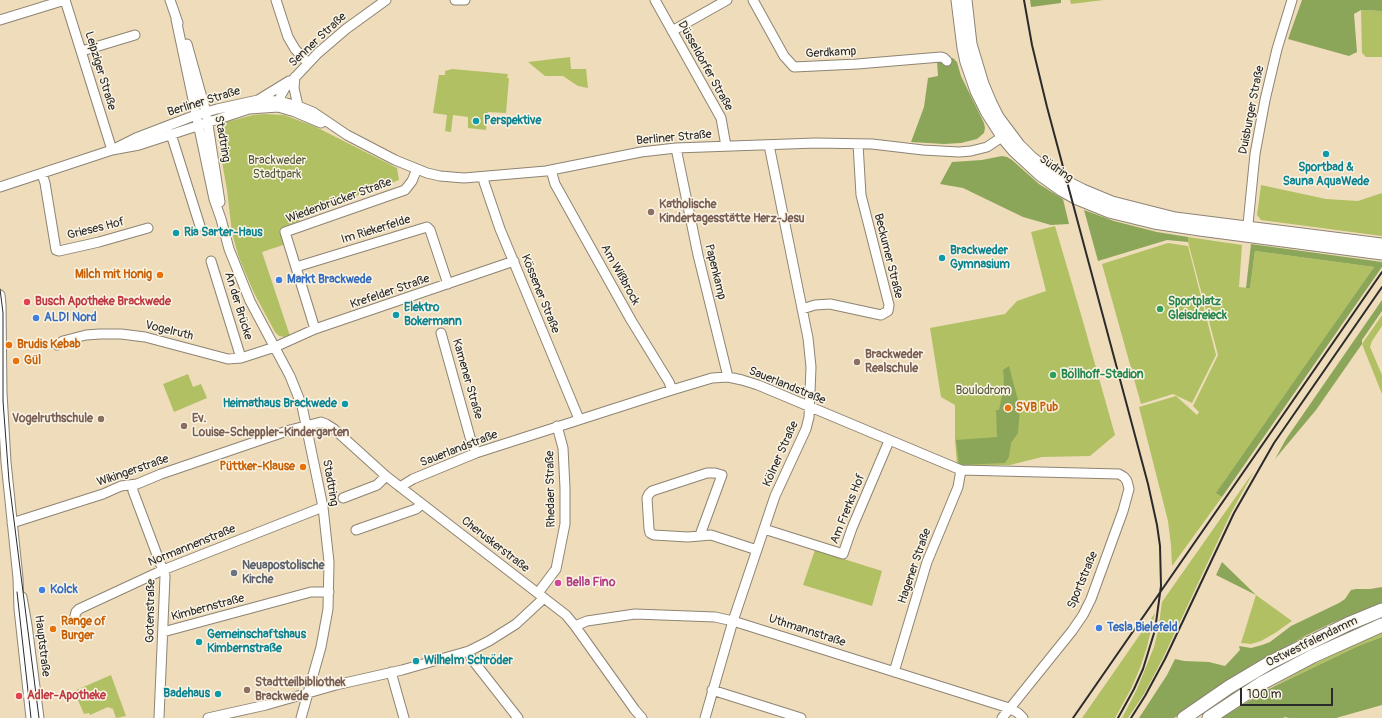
<!DOCTYPE html>
<meta charset="utf-8">
<style>
body{margin:0}
#map{position:relative;width:1382px;height:718px;overflow:hidden;background:#efdcbb;font-family:Pangolin,sans-serif}
canvas{display:block}
.scale{position:absolute;left:1240px;top:688px;width:93px;height:18px;box-sizing:border-box;border:2px solid #2b2b2b;border-top:0;padding-left:5px;font-size:12px;line-height:14px;white-space:nowrap;color:#2b2b2b;-webkit-text-stroke:3px #fcf5e5;paint-order:stroke}
</style>
<div id="map">
<canvas width="1382" height="718"></canvas>
<div class="scale">100 m</div>
</div>
<script>
const context = document.querySelector('canvas').getContext('2d');
context.lineJoin = 'round';
function fill(path, color) {
  context.fillStyle = color;
  context.fill(path, 'evenodd');
}
function shape(rows) {
  const path = new Path2D();
  for (const r of rows) {
    path.moveTo(r[0], r[1]);
    for (let i = 2; i < r.length; i += 2) path.lineTo(r[i], r[i + 1]);
  }
  return path;
}
function stroke(path, color, width, dash) {
  context.strokeStyle = color;
  context.lineWidth = width;
  context.lineCap = dash ? 'butt' : 'round';
  context.setLineDash(dash || []);
  context.stroke(path);
}
function label(font, color, halo, rows, align = 'center') {
  context.font = font + ' Pangolin,sans-serif';
  context.lineWidth = 3;
  context.setLineDash([]);
  context.textBaseline = 'middle';
  context.strokeStyle = halo;
  context.fillStyle = color;
  for (const [text, x, y, turn = 0] of rows) {
    context.save();
    context.translate(x, y);
    context.rotate((+turn || 0) * Math.PI / 180);
    context.textAlign = isNaN(turn) ? turn : align;
    if (halo) context.strokeText(text, 0, 0);
    context.fillText(text, 0, 0);
    context.restore();
  }
}
const green = shape([
 [1070,0,1104,0,1071,4],
 [1361,10,1382,11,1382,57,1366,57,1362,53],
 [570,57,571,69,586,69,588,88,578,86,563,76,545,76,528,62],
 [452,69,508,74,507,78,509,78,506,113,488,112,486,130,468,128,468,117,453,115,451,132,445,131,447,115,433,113,439,75,445,75,445,71],
 [265,114,284,115,314,126,397,168,399,180,299,217,300,221,281,228,286,244,262,252,290,336,285,337,279,336,275,332,254,293,239,258,232,233,227,190,218,139,219,139,219,127,223,123,253,115],
 [1261,185,1326,199,1358,201,1382,193,1382,236,1261,220,1257,215],
 [1055,226,1082,318,1115,435,1090,456,1042,457,1010,465,957,465,955,440,955,405,941,397,930,328,1005,314,1017,301,1046,291,1031,232],
 [1188,237,1242,245,1239,287,1250,288,1255,251,1374,267,1217,493,1222,497,1172,566,1171,545,1168,521,1139,407,1176,396,1197,415,1199,412,1193,406,1218,355,1188,242],
 [1168,243,1188,246,1216,355,1192,403,1173,394,1141,404,1102,264],
 [1382,315,1382,326,1372,341,1370,347,1382,375,1382,394,1362,344],
 [188,374,193,387,201,384,207,398,174,412,163,384],
 [1254,471,1231,513,1163,658,1144,694,1128,718,1122,718,1137,689,1154,647,1158,631,1162,602],
 [815,550,882,571,872,606,803,585],
 [1256,595,1292,621,1275,633,1261,641,1251,644,1241,643],
 [1155,613,1147,647,1140,668,1131,689,1115,718,1082,718],
 [1382,633,1382,637,1358,646,1267,690,1306,668,1357,643],
 [111,675,126,716,116,718,113,709,108,707,90,715,89,713,84,714,74,691]
]);
const forest = shape([
 [1030,0,1061,0,1061,3,1031,7],
 [1302,0,1382,0,1382,11,1361,10,1354,14,1357,52,1349,56,1288,39],
 [953,58,957,62,961,76,984,123,985,128,984,133,977,139,961,143,944,144,911,142,924,107,928,78,938,76,937,61],
 [1002,156,1007,157,1012,160,1039,184,1063,199,1069,224,1051,225,1023,217,963,188,940,184,952,162,982,160],
 [1084,210,1114,221,1157,232,1188,237,1188,242,1167,240,1098,261],
 [1251,244,1382,262,1382,267,1222,497,1216,493,1374,267,1255,251,1250,288,1246,288],
 [1382,300,1382,311,1362,340,1362,344,1316,410,1275,459,1286,439],
 [1009,366,1020,408,1018,433,1011,443,1009,457,1005,463,959,465,956,440,997,437,996,410,999,410,1002,395,1004,381,1003,370],
 [1222,562,1256,595,1216,575],
 [1382,587,1382,604,1332,623,1307,635,1268,657,1210,693,1174,718,1139,718,1167,675,1175,659,1184,661,1209,662,1225,666,1240,650,1239,646,1251,648,1262,645,1270,642,1291,626,1339,603,1345,599,1351,590,1356,589,1370,589],
 [1382,637,1382,705,1336,718,1289,718,1285,717,1283,718,1221,718,1267,690,1358,646]
]);
const water = shape([
 [134,269,136,276,125,280,123,273]
]);
const minor = shape([
 [65,0,112,150],
 [170,0,178,23],
 [276,0,288,37,295,49,308,63],
 [455,0,465,0],
 [655,0,721,118,726,146],
 [753,0,784,56,794,67,857,64,941,57,944,58,947,61],
 [176,19,214,199,221,219,229,249,250,301,290,376,302,406,323,507,329,562,328,609,321,647,301,718],
 [0,20,65,0],
 [672,31,727,0],
 [187,44,206,112,220,202],
 [82,51,135,35],
 [295,77,294,88,298,106],
 [258,100,289,81],
 [278,106,281,95,285,88,318,53,346,29,386,0],
 [171,134,200,226],
 [676,148,698,255,728,377],
 [112,150,136,138,196,115,217,109,258,100,279,101,298,106,313,112,347,135,395,160,427,173,440,176,464,178,546,171,641,152,676,148,816,143,872,144,923,150,959,152,971,151,987,147,1008,133],
 [551,170,555,184,631,320,669,382,672,390],
 [42,174,45,183,56,250,59,251,99,242,148,228],
 [484,177,484,182,500,229,579,419],
 [0,187,112,150,139,145,249,109,278,107,295,112,321,123],
 [1247,234,1255,154,1265,100,1277,49,1292,0],
 [211,261,241,358],
 [296,267,427,227,430,230,448,284],
 [0,295,1,305,2,393,6,462,18,578,19,609,31,718],
 [802,309,815,305,830,304,881,315,888,311,889,305,861,195,858,144],
 [315,329,285,232,405,190,412,181,417,169],
 [441,333,470,437,476,453],
 [57,345,63,341,86,335,100,334,121,334,145,337,228,359,241,358,275,347,315,329,514,261],
 [133,485,133,491,165,576,159,718],
 [400,487,413,479,476,453,672,390,712,378,728,377,742,380,758,385,961,470,1119,474,1124,477,1127,481,1129,489,1123,511,1091,599,1083,615,1072,631,1002,718],
 [343,498,377,485,386,476],
 [12,523,103,494,121,486,137,484,161,474,290,430,321,422,326,424,334,429,386,476,566,615,575,626,635,710,642,718],
 [764,529,843,554,852,528,889,441],
 [356,530,416,509,422,504],
 [700,535,722,475,715,473,707,473,652,491,649,494,647,498,649,529,650,533,654,535,688,537,711,535,757,550],
 [538,593,556,569,565,524,565,488,563,448,557,426],
 [22,597,27,625,39,718],
 [75,616,76,612,79,609,163,570,323,507],
 [575,626,587,621,635,614,715,617,733,621,1009,708,1018,713,1023,718],
 [163,632,311,592,329,592],
 [469,651,471,658,518,718],
 [391,672,404,718],
 [894,672,927,562,958,487,961,470],
 [712,690,801,718],
 [208,718,266,705,336,685,402,670,469,651,489,641,516,624,544,598],
 [705,718,733,621,775,496,806,429,809,417,811,367,808,338,769,145]
]);
const major = shape([
 [957,0,963,48,966,62,976,91,987,113,1003,138,1014,151,1040,175,1061,190,1077,199,1109,212,1154,223,1200,230,1382,254],
 [966,0,971,44,983,84,991,103,998,117,1019,145,1032,158,1057,177,1083,190,1112,202,1175,218,1382,244]
]);
const highway = shape([
 [1184,718,1229,687,1271,662,1348,624,1382,610],
 [1209,718,1262,683,1313,656,1382,625]
]);
const tram = shape([
 [0,289,3,313,3,401,9,481,39,718],
 [17,592,31,718]
]);
const rail = shape([
 [1024,0,1032,45,1047,107,1148,484,1157,525,1160,546,1161,586,1155,630,1143,669,1134,689,1118,718],
 [1073,718,1382,272],
 [1131,718,1145,696,1165,659,1234,513,1274,443,1382,287]
]);
const markers = [
 [476,121,4,"#0f9aa8"],
 [1326,154,4,"#0f9aa8"],
 [651,212,4,"#8d6e63"],
 [176,233,4,"#0f9aa8"],
 [942,258,4,"#0f9aa8"],
 [160,275,4,"#e8710a"],
 [279,280,4,"#3f7fe0"],
 [27,302,4,"#e0444e"],
 [1160,309,4,"#2e9e5b"],
 [396,315,4,"#0f9aa8"],
 [36,318,4,"#3f7fe0"],
 [9,345,4,"#e8710a"],
 [16,361,4,"#e8710a"],
 [857,362,4,"#8d6e63"],
 [1053,375,4,"#2e9e5b"],
 [345,404,4,"#0f9aa8"],
 [1008,408,4,"#e8710a"],
 [101,419,4,"#8d6e63"],
 [184,426,4,"#8d6e63"],
 [303,467,4,"#e8710a"],
 [234,573,4,"#6b7280"],
 [558,583,4,"#d1479c"],
 [42,590,4,"#3f7fe0"],
 [1099,628,4,"#3f7fe0"],
 [53,629,4,"#e8710a"],
 [199,642,4,"#0f9aa8"],
 [416,661,4,"#0f9aa8"],
 [247,690,4,"#8d6e63"],
 [218,694,4,"#0f9aa8"],
 [19,696,4,"#e0444e"]
];
const streetNames = [
 ["Senner Straße",318,40,-43],
 ["Gerdkamp",831,53,-3],
 ["Düsseldorfer Straße",705,66,61],
 ["Leipziger Straße",100,71,73],
 ["Berliner Straße",204,102,-17],
 ["Duisburger Straße",1252,110,-79],
 ["Berliner Straße",674,138,-5],
 ["Stadtring",222,139,80],
 ["Südring",1056,169,35],
 ["Wiedenbrücker Straße",339,201,-20],
 ["Grieses Hof",96,229,-14],
 ["Im Riekerfelde",376,230,-17],
 ["Beckumer Straße",888,256,76],
 ["Papenkamp",715,272,76],
 ["Am Wißbrock",620,275,61],
 ["Krefelder Straße",390,292,-19],
 ["Kössener Straße",540,294,68],
 ["An der Brücke",238,306,73],
 ["Vogelruth",169,331,14],
 ["Kamener Straße",467,379,74],
 ["Sauerlandstraße",787,386,22],
 ["Sauerlandstraße",459,449,-21],
 ["Kölner Straße",781,454,-66],
 ["Wikingerstraße",133,471,-19],
 ["Stadtring",330,483,80],
 ["Rhedaer Straße",551,489,-91],
 ["Am Frerks Hof",848,509,-68],
 ["Cheruskerstraße",495,545,38],
 ["Normannenstraße",192,546,-22],
 ["Hagener Straße",915,566,-71],
 ["Sportstraße",1083,580,-67],
 ["Kimbernstraße",208,608,-15],
 ["Gotenstraße",151,611,-89],
 ["Uthmannstraße",807,631,18],
 ["Ostwestfalendamm",1312,642,-26],
 ["Hauptstraße",42,646,83]
];
const cultureNames = [
 ["Perspektive",484,121],
 ["Sportbad &",1326,168,"center"],
 ["Sauna AquaWede",1326,182,"center"],
 ["Ria Sarter-Haus",184,233],
 ["Brackweder",950,251],
 ["Gymnasium",950,265],
 ["Elektro",404,308],
 ["Bokermann",404,322],
 ["Heimathaus Brackwede",337,404,"right"],
 ["Gemeinschaftshaus",207,635],
 ["Kimbernstraße",207,649],
 ["Wilhelm Schröder",424,661],
 ["Badehaus",210,694,"right"]
];
const parkNames = [
 ["Brackweder",277,161],
 ["Stadtpark",277,175],
 ["Boulodrom",983,391]
];
const educationNames = [
 ["Katholische",659,205],
 ["Kindertagesstätte Herz-Jesu",659,219],
 ["Brackweder",865,355],
 ["Realschule",865,369],
 ["Vogelruthschule",93,419,"right"],
 ["Ev.",192,419],
 ["Louise-Scheppler-Kindergarten",192,433],
 ["Stadtteilbibliothek",255,683],
 ["Brackwede",255,697]
];
const foodNames = [
 ["Milch mit Honig",152,275,"right"],
 ["Brudis Kebab",17,345],
 ["Gül",24,361],
 ["SVB Pub",1016,408],
 ["Püttker-Klause",295,467,"right"],
 ["Range of",61,622],
 ["Burger",61,636]
];
const shopNames = [
 ["Markt Brackwede",287,280],
 ["ALDI Nord",44,318],
 ["Kolck",50,590],
 ["Tesla Bielefeld",1107,628]
];
const healthNames = [
 ["Busch Apotheke Brackwede",35,302],
 ["Adler-Apotheke",27,696]
];
const leisureNames = [
 ["Sportplatz",1168,302],
 ["Gleisdreieck",1168,316],
 ["Böllhoff-Stadion",1061,375]
];
const worshipNames = [
 ["Neuapostolische",242,566],
 ["Kirche",242,580]
];
const hotelNames = [
 ["Bella Fino",566,583]
];
fill(green, '#b0c063');
fill(forest, '#8ca659');
fill(water, '#55c0d0');
stroke(minor, '#8d8473', 11);
stroke(major, '#8d8473', 13);
stroke(highway, '#8d8473', 15);
stroke(minor, '#fff', 9);
stroke(major, '#fff', 11);
stroke(highway, '#fff', 13);
stroke(tram, '#2b2b2b', 1);
stroke(rail, '#2b2b2b', 2);
for (const [x, y, r, color] of markers) {
  const dot = new Path2D();
  dot.arc(x, y, r, 0, 2 * Math.PI);
  context.fillStyle = color;
  context.fill(dot);
  stroke(dot, '#fcf5e5', 1.5);
}
label('12px', '#2b2b2b', '#fcf5e5', streetNames);
label('bold 12px', '#0d838f', '#fcf5e5', cultureNames, 'left');
label('12px', '#53583c', '#fcf5e5', parkNames);
label('bold 12px', '#785e54', '#fcf5e5', educationNames, 'left');
label('bold 12px', '#c56008', '#fcf5e5', foodNames, 'left');
label('bold 12px', '#366cbe', '#fcf5e5', shopNames, 'left');
label('bold 12px', '#be3a42', '#fcf5e5', healthNames, 'left');
label('bold 12px', '#27864d', '#fcf5e5', leisureNames, 'left');
label('bold 12px', '#5b616d', '#fcf5e5', worshipNames, 'left');
label('bold 12px', '#b23c85', '#fcf5e5', hotelNames, 'left');
</script>
